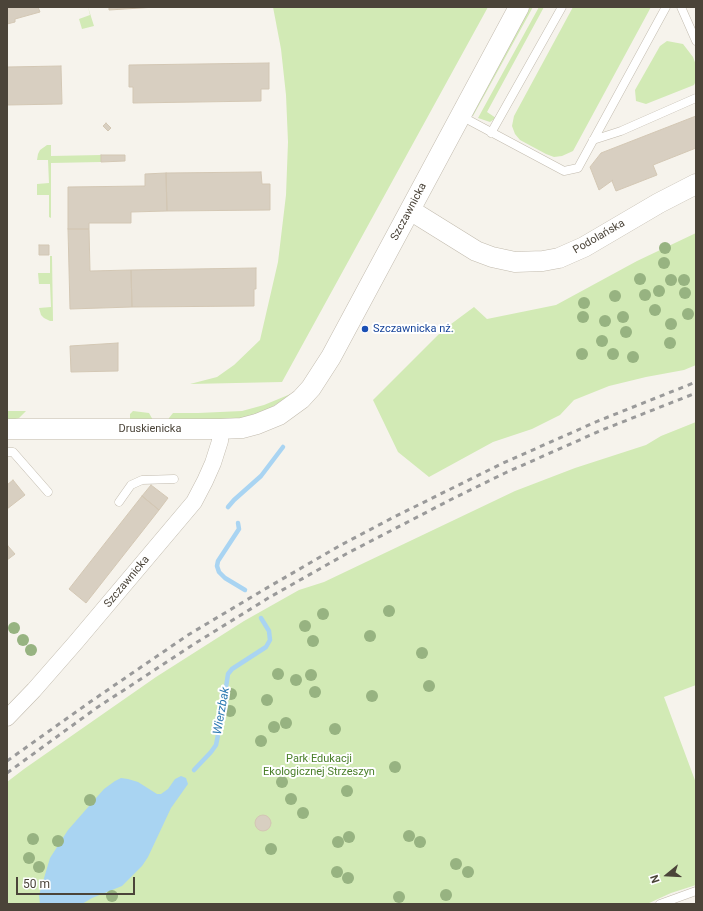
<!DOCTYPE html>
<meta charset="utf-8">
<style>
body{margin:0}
#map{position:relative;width:703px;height:911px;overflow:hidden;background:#f6f3ec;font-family:Roboto,sans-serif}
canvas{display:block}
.frame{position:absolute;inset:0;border:8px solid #4b4439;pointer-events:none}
.north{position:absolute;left:647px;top:855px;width:40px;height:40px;-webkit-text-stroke:3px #fff;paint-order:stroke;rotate:252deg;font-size:11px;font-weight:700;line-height:16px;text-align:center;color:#4b4439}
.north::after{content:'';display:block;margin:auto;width:14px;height:18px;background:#4b4439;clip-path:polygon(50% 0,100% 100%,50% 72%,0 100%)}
.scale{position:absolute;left:16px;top:877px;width:119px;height:18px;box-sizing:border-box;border:2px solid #4b4439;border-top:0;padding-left:5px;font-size:12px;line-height:14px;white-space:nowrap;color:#4b4439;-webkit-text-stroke:3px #fff;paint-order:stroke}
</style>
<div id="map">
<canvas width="703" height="911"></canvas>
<div class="frame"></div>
<div class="north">N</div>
<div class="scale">50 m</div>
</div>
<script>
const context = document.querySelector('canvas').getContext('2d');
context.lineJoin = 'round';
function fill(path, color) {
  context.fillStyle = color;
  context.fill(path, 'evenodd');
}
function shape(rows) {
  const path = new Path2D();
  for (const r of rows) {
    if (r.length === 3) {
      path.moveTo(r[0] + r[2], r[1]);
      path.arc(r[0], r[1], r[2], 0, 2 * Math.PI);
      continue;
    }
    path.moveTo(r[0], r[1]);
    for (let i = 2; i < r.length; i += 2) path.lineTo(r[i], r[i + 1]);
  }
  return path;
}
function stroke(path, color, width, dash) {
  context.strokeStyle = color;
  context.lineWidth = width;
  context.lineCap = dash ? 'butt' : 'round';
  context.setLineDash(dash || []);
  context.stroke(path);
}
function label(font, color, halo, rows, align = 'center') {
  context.font = font + ' Roboto,sans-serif';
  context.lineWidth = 4;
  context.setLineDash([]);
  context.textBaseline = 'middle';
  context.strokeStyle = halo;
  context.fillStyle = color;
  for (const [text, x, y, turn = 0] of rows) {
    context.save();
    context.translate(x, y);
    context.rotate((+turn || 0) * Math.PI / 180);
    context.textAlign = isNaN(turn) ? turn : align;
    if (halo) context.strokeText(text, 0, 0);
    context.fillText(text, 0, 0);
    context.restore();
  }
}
const green = shape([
 [88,7,94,26,82,29,79,19,90,15],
 [273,7,488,7,282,382,190,384,217,377,234,365,260,340,278,262,286,195,288,142,286,95,281,49],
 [526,7,533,7,473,116,472,116],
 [539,7,544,7,487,112,496,118,490,122,478,118],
 [573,7,651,7,573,151,562,156,554,157,546,154,520,140,515,134,512,126,514,116],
 [667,41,683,44,693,57,696,65,696,81,694,85,646,104,636,101,635,90,660,46],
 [47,145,51,145,51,156,101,155,101,162,51,163,51,218,49,217,49,195,37,195,37,184,49,183,48,160,37,160,38,154,40,150],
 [696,233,696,365,684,370,646,377,609,386,574,400,560,415,532,429,493,442,429,477,398,452,373,400,443,330,474,307,487,319,556,305,637,261],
 [50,256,52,256,53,321,50,321,44,318,41,315,39,308,51,307,50,284,39,284,38,273,50,273],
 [293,393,266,411,243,418,168,422,169,418,173,413,198,413,242,411,264,405],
 [7,411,26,411,19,418,7,421],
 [133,411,149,413,154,422,130,422,130,414],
 [696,422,696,685,664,697,696,783,696,885,671,893,647,904,7,904,7,782,24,769,156,677,244,621,299,590,324,582,515,491,575,468,646,445,661,436]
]);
const water = shape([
 [181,776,186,778,188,784,171,808,148,857,142,866,122,886,92,898,82,904,40,904,39,895,50,858,68,830,104,789,115,781,121,778,128,779,138,782,157,794,161,794,168,789,175,779]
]);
const stream = shape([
 [228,507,234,500,261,476,283,447],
 [238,523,239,529,218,561,217,566,219,572,225,578,245,590],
 [194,770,211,752,216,745,221,720,228,674,232,669,266,647,270,640,269,631,261,618]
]);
const building = shape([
 [7,7,38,7,40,12,15,19,15,22,7,24,7,7],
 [109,7,156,7,109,10,109,7],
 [269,63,269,89,261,89,261,101,133,103,133,87,129,87,129,65,269,63],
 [61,66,62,104,7,105,7,67,61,66],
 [696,116,696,148,653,165,657,175,616,191,612,181,613,180,599,190,590,167,601,153,696,116],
 [106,123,111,128,108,131,103,126,106,123],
 [101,155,125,155,125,161,101,162,101,155],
 [261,172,262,184,270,184,270,210,167,211,166,173,261,172],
 [166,173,167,211,131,212,131,223,89,223,89,229,68,229,68,187,145,186,145,174,166,173],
 [68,229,89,229,90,271,131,270,132,307,70,309,68,229],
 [39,245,49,245,49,255,39,255,39,245],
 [256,268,256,289,254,289,254,306,132,307,131,270,256,268],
 [118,343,118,371,71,372,70,346,118,343],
 [13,480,25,495,7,509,7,485,13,480],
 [151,485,168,498,159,510,142,496,151,485],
 [142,496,159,510,86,603,69,589,142,496],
 [8,546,15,554,7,560,7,547,8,546],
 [263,823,8]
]);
const service = shape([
 [681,7,696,41],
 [461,116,564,171,578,168,666,7],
 [491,133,562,7],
 [593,140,621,131,696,98],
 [7,452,13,452,48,492],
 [119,502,131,485,142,480,174,479],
 [660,904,696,891]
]);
const minor = shape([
 [7,718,34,690,76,642,194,502,205,481,213,463,220,441,220,429]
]);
const tertiary = shape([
 [410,210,476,251,492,257,515,262,543,261,559,258,584,247,659,203,696,184],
 [7,429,220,429,242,428,257,424,279,415,301,399,311,388,331,357,519,7]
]);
const rail = shape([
 [7,761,90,702,188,635,265,589,341,545,394,517,501,464,598,421,696,382],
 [7,773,95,709,194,644,270,597,346,554,452,499,505,473,602,430,696,393]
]);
const trees = [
 [665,248],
 [664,263],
 [640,279],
 [671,280],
 [684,280],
 [659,291],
 [685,293],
 [645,295],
 [615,296],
 [584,303],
 [655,310],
 [688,314],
 [583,317],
 [623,317],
 [605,321],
 [671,324],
 [626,332],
 [602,341],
 [670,343],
 [582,354],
 [613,354],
 [633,357],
 [389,611],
 [323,614],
 [305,626],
 [14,628],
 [370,636],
 [23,640],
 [313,641],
 [31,650],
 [422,653],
 [278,674],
 [311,675],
 [296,680],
 [429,686],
 [315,692],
 [231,694],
 [372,696],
 [267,700],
 [230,711],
 [286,723],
 [274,727],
 [335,729],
 [261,741],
 [395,767],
 [282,782],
 [347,791],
 [291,799],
 [90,800],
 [303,813],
 [409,836],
 [349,837],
 [33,839],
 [58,841],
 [338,842],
 [420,842],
 [271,849],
 [29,858],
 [456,864],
 [39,867],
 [337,872],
 [468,872],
 [348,878],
 [446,895],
 [112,896],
 [399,897]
];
const markers = [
 [365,329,4,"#1a4fb4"]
];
const streetNames = [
 ["Szczawnicka",409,212,-62],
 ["Podolańska",599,237,-30],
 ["Druskienicka",150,429],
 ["Szczawnicka",127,582,-50]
];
const transitNames = [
 ["Szczawnicka nż.",373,329]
];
const parkNames = [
 ["Park Edukacji",319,759],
 ["Ekologicznej Strzeszyn",319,772]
];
const waterNames = [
 ["Wierzbak",222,711,-80]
];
fill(green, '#d2eab5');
fill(water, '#a9d4f2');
stroke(stream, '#a9d4f2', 4.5);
fill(building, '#d8cfc1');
stroke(building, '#d3c7b4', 1);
stroke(service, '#c2bbae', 9);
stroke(minor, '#c2bbae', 17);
stroke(tertiary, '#c2bbae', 21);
stroke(service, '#fff', 8);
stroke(minor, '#fff', 16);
stroke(tertiary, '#fff', 20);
stroke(rail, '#9a9a9a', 3, [5, 5]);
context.fillStyle = '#97b381';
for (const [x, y] of trees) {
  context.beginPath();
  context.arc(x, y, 6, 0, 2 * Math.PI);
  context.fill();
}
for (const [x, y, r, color] of markers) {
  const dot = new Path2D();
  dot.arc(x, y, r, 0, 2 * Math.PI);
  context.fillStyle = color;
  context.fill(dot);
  stroke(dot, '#fff', 1.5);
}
label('11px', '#4b4439', '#fff', streetNames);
label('11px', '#164399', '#fff', transitNames, 'left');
label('11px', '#4a7f2a', '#fff', parkNames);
label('italic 12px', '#2e7ab2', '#fff', waterNames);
</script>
